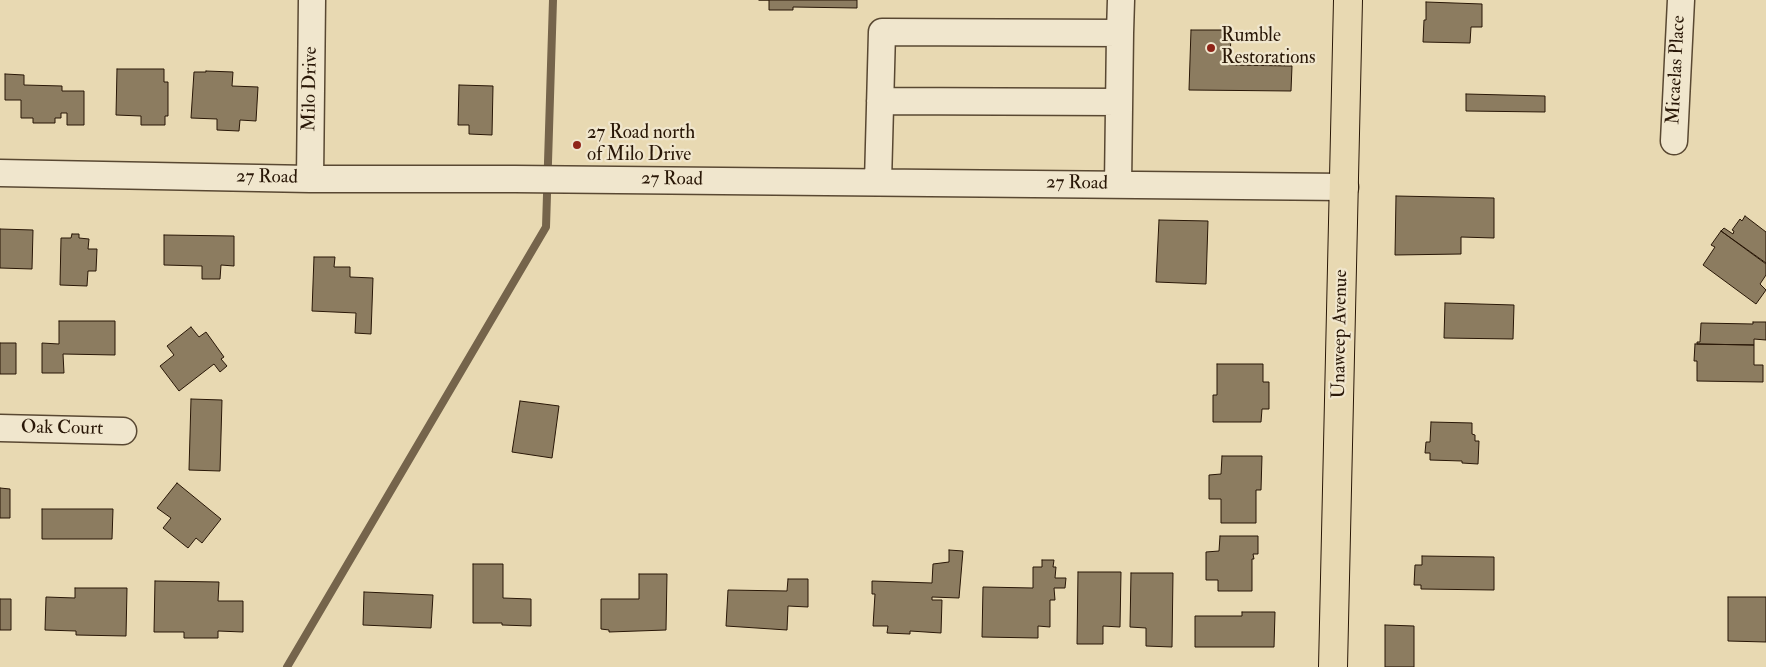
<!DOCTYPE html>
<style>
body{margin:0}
canvas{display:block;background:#e8d9b2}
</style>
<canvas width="1766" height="667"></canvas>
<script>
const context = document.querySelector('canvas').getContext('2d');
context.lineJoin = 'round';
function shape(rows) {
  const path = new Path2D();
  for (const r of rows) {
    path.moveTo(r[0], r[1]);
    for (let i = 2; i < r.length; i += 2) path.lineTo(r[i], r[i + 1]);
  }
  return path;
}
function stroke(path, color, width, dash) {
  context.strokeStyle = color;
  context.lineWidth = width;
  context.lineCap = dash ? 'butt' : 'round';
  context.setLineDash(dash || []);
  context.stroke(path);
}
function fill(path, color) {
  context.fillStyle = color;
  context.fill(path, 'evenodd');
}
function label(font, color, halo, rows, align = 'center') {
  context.font = font + ' "IM FELL Double Pica",serif';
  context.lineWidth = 4.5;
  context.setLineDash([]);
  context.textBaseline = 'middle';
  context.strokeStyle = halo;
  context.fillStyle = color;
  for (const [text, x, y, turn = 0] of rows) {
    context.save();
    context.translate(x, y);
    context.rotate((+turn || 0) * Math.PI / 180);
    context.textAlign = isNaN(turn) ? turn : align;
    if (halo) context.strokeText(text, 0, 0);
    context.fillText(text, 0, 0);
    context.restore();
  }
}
const stream = shape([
 [287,667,546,227,553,0]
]);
const building = shape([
 [759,0,857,0,857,8,793,7,793,10,769,10,769,0,759,0],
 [1426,2,1482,4,1482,27,1471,27,1470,43,1423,42,1424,20,1426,20,1426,2],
 [1191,30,1231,30,1230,65,1292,66,1291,91,1189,90,1191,30],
 [117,69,164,69,164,82,168,82,168,116,165,116,165,125,141,125,141,116,116,115,117,69],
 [206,71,233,72,232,86,258,87,256,121,240,120,239,131,217,130,217,119,191,118,194,72,206,72,206,71],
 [5,74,24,75,24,85,62,86,62,91,84,91,84,125,67,125,67,113,61,113,61,118,55,118,55,123,33,123,33,118,21,118,21,100,5,100,5,74],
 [459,85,493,86,492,135,469,134,469,125,458,125,459,85],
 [1466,94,1545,96,1545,112,1466,111,1466,94],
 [1396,196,1494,198,1494,238,1461,237,1461,254,1395,255,1396,196],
 [1745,216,1766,232,1766,263,1721,231,1724,228,1733,234,1734,231,1732,230,1740,219,1742,221,1745,216],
 [1159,220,1208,221,1206,284,1156,282,1159,220],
 [0,229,33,230,32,269,0,268,0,229],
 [1721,231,1766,264,1766,275,1760,284,1766,290,1756,304,1703,265,1715,247,1711,245,1721,231],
 [72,234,79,234,79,238,89,239,88,249,97,249,96,271,88,271,87,286,60,285,61,238,71,238,72,234],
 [164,235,234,236,234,266,221,265,220,279,202,279,202,266,164,265,164,235],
 [314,257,335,257,334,267,350,267,350,277,373,278,371,334,355,333,356,313,312,311,314,257],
 [1445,303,1514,305,1513,339,1444,338,1445,303],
 [59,321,115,321,115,355,63,354,64,373,42,373,42,343,59,344,59,321],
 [1753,322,1766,322,1766,340,1754,339,1754,345,1697,344,1697,342,1700,342,1701,323,1753,324,1753,322],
 [191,327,199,337,206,332,224,357,221,359,227,366,220,372,214,364,179,391,160,366,174,355,167,346,191,327],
 [0,343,16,343,16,374,0,374,0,343],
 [1695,344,1754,345,1754,365,1763,365,1763,382,1697,381,1697,361,1694,361,1695,344],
 [1217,364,1263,364,1263,382,1269,382,1269,409,1262,409,1261,422,1213,422,1213,395,1217,395,1217,364],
 [191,399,222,400,220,471,189,470,191,399],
 [520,401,559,406,552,458,512,452,520,401],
 [1431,422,1472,423,1472,434,1475,435,1475,441,1479,441,1478,464,1462,463,1462,461,1430,460,1430,453,1425,453,1426,442,1430,442,1431,422],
 [1222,456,1262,456,1261,490,1256,490,1256,523,1221,523,1221,499,1209,499,1209,475,1221,474,1222,456],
 [177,483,221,519,202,543,196,538,188,548,163,528,171,518,157,508,177,483],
 [0,488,10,489,10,518,0,518,0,488],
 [42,509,113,509,112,539,42,539,42,509],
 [1220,536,1258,536,1258,554,1253,554,1254,559,1252,559,1252,591,1218,591,1218,580,1206,580,1206,552,1219,551,1220,536],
 [949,550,963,551,959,598,932,597,932,600,942,600,941,633,910,631,910,634,887,633,888,626,873,626,875,594,872,594,872,581,932,583,933,564,949,562,949,550],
 [1422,556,1494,557,1494,590,1421,589,1421,585,1414,585,1415,565,1422,565,1422,556],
 [1042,560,1054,560,1053,567,1056,567,1055,578,1066,578,1065,588,1054,588,1055,600,1050,600,1050,627,1038,626,1038,638,982,637,983,587,1033,588,1033,567,1042,567,1042,560],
 [473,564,503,564,503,598,531,599,531,626,502,625,502,623,473,623,473,564],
 [1078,572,1121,572,1120,627,1103,626,1103,644,1077,644,1078,572],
 [1131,573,1173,573,1172,647,1146,646,1146,628,1130,627,1131,573],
 [639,574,667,574,666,630,609,632,609,630,601,629,601,599,639,599,639,574],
 [788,579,808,579,808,607,788,606,787,630,726,626,728,590,787,591,788,579],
 [155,581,219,582,218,601,243,601,243,632,218,631,218,638,184,638,184,632,154,632,155,581],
 [75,588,127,588,126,636,76,635,76,631,45,630,46,597,75,598,75,588],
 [364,592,433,595,431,628,363,625,364,592],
 [1728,597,1766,597,1766,642,1728,641,1728,597],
 [0,599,11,599,11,630,0,630,0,599],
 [1242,612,1275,612,1274,647,1195,647,1195,616,1242,616,1242,612],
 [1385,625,1414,626,1414,667,1385,667,1385,625]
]);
const minor = shape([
 [880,101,1119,102],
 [1674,141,1681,0],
 [0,173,310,179,515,179,1345,187],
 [310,179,312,0],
 [878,182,882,32,1120,33,1121,0],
 [1118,185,1120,33],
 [0,428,123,431]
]);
const major = shape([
 [1333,667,1348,0]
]);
const markers = [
 [1211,48,5,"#8f2418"],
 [577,145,5,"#8f2418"]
];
const poiNames = [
 ["Rumble",1221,37],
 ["Restorations",1221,59],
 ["27 Road north",587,134],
 ["of Milo Drive",587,156]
];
const streetNames = [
 ["Micaelas Place",1677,70,-87],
 ["Milo Drive",311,89,-89],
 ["27 Road",267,178,1],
 ["27 Road",672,180,1],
 ["27 Road",1077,184,1],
 ["Unaweep Avenue",1341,334,-89],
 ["Oak Court",62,429,1]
];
stroke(stream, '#75644b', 8);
fill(building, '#8c7c60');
stroke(building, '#291707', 1);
stroke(minor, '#594832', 29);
stroke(major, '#291707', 30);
stroke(minor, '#f0e6cd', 26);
stroke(major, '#e8d9b2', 28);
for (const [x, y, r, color] of markers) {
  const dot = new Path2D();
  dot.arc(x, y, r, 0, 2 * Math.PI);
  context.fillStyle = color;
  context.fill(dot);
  stroke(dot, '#f0e6cd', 2);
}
label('19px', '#291707', '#f0e6cd', poiNames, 'left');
label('19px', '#291707', '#f0e6cd', streetNames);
</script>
